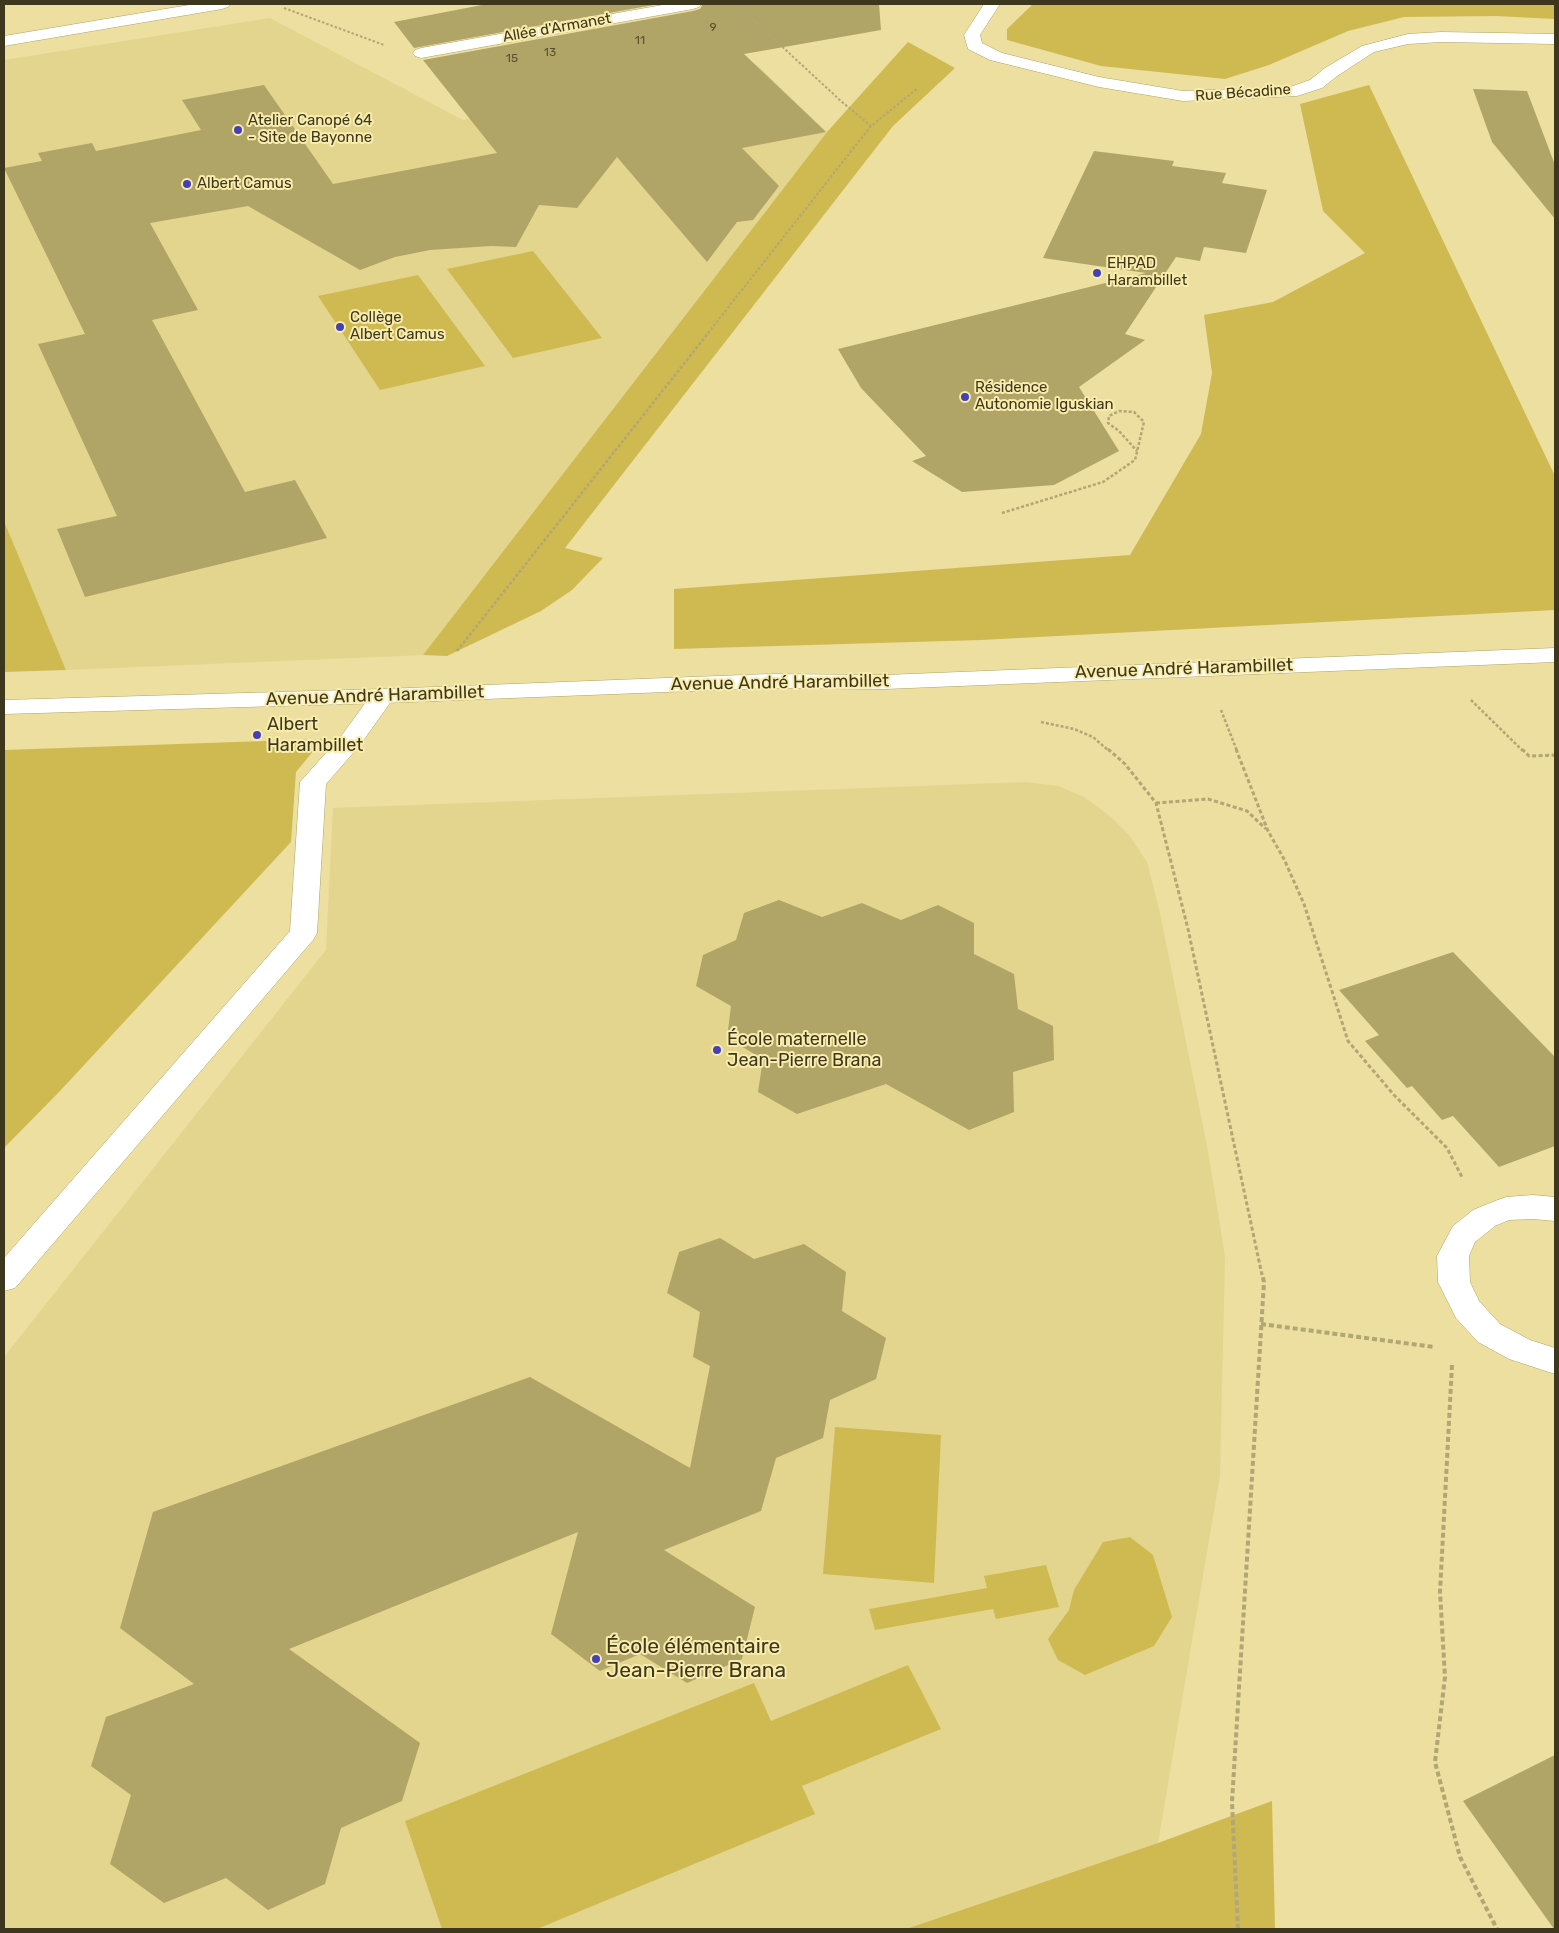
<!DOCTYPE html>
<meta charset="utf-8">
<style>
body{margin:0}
#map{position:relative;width:1559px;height:1933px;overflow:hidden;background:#ecdfa0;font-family:Rubik,sans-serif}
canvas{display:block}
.frame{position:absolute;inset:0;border:5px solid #3c371d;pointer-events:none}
</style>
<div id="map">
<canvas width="1559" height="1933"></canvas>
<div class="frame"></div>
</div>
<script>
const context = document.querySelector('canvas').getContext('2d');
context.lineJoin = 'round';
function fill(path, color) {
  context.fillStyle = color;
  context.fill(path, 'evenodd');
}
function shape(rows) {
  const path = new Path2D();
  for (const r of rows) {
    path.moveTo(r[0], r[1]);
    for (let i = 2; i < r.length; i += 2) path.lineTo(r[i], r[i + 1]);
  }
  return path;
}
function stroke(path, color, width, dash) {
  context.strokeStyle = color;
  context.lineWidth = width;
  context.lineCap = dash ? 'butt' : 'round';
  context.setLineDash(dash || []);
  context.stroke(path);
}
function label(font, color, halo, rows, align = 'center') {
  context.font = font + ' Rubik,sans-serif';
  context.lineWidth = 4;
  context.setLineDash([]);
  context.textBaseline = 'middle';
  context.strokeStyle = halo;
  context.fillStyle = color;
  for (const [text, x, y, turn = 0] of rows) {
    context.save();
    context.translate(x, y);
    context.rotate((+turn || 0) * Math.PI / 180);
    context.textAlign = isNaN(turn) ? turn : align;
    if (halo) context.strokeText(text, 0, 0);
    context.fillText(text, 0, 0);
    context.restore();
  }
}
const built = shape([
 [270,18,463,120,757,65,827,132,423,655,66,670,4,521,4,60],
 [1026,782,1058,786,1084,797,1111,817,1129,835,1147,862,1160,913,1208,1151,1225,1257,1220,1475,1158,1843,906,1929,4,1929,4,1357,326,950,333,808]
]);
const green = shape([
 [1033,4,1555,4,1555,19,1495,16,1404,17,1348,31,1269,65,1225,79,1101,66,1007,40,1007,29],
 [908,42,955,68,893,126,565,548,603,558,572,590,541,611,447,656,423,655,827,132],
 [1369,85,1555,476,1555,610,981,640,674,649,674,589,1130,555,1201,434,1212,373,1204,315,1273,302,1365,253,1323,211,1300,104],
 [533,251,602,338,513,358,447,269],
 [418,275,485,366,380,390,318,296],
 [4,521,66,670,4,672],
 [323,739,296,772,291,842,60,1091,4,1148,4,750],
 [835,1427,941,1435,934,1583,823,1574],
 [1130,1537,1153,1555,1172,1617,1154,1646,1085,1675,1058,1660,1048,1639,1069,1610,1074,1590,1103,1542],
 [1046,1565,1059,1607,996,1619,993,1609,875,1630,869,1609,987,1588,984,1576],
 [908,1665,941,1729,802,1786,815,1814,537,1929,442,1929,405,1821,754,1683,771,1721],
 [1272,1801,1275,1929,906,1929,1158,1843]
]);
const building = shape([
 [487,4,659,4,414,48,394,22],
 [703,4,879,4,881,30,744,54,826,132,742,148,779,186,753,220,737,222,707,262,617,157,577,208,539,205,516,247,491,246,430,250,395,257,360,270,248,206,150,223,198,310,152,320,245,492,295,480,327,538,85,597,57,529,117,516,38,344,85,334,4,168,42,161,38,153,92,143,96,151,201,130,182,100,264,85,333,184,497,153,423,60,693,11,700,9],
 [1473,89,1527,91,1555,165,1555,219,1492,142],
 [1094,151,1174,161,1172,166,1226,173,1222,183,1267,190,1246,253,1204,247,1200,261,1176,257,1125,334,1145,340,1079,387,1119,451,1054,485,962,492,912,461,926,456,861,388,838,349,1146,273,1043,258],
 [779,900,822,917,862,903,901,920,938,905,974,923,974,954,1014,974,1018,1009,1053,1026,1054,1060,1013,1072,1014,1112,969,1130,886,1084,797,1114,758,1092,763,1059,727,1038,731,1006,696,986,703,955,736,940,744,913],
 [1453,952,1555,1057,1555,1146,1499,1167,1453,1116,1442,1120,1412,1086,1407,1088,1365,1041,1379,1035,1339,990],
 [720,1238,754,1259,804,1244,846,1272,842,1311,886,1338,876,1379,830,1400,823,1438,776,1458,761,1511,664,1550,755,1607,742,1659,687,1683,640,1654,600,1671,551,1634,578,1532,289,1649,420,1743,402,1801,341,1828,325,1884,268,1910,226,1878,164,1903,110,1864,131,1795,91,1766,106,1717,194,1684,120,1628,153,1512,530,1377,690,1468,710,1366,693,1357,700,1312,667,1293,679,1252],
 [1555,1755,1555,1929,1554,1929,1463,1801]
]);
const pathFar3 = shape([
 [736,4,842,102,871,126],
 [284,8,384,45],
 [708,333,871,126,918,88]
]);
const pathFar2 = shape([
 [1002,513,1103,482,1135,460,1144,422,1134,412,1119,411,1109,416,1108,423,1119,431,1137,451],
 [457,651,709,332],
 [1471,700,1523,751],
 [1221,710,1237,751],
 [1041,722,1074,729,1093,737,1109,751]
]);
const pathFar1 = shape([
 [1108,749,1125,764,1156,803,1188,929,1262,1275],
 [1236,749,1268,831,1284,859,1304,904,1348,1041,1394,1095,1447,1148,1462,1177],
 [1522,749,1529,756,1555,755],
 [1156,803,1208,799,1247,811,1266,829]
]);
const path = shape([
 [1261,1324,1434,1347],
 [1452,1365,1440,1592,1445,1677,1435,1762,1460,1857,1497,1929],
 [1238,1929,1232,1802,1264,1282,1262,1274]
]);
const lane = shape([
 [383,689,392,691,395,696,360,745,326,784,317,933,313,940,15,1288,4,1291,4,1258,290,931,300,782,342,735,374,691,383,689]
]);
const street = shape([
 [668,4,701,4,699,7,693,9,421,58,415,56,413,53,415,50,421,48,668,4],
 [984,4,1000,4,980,35,982,43,1002,53,1099,77,1183,91,1290,87,1310,80,1325,68,1362,46,1408,34,1441,32,1555,34,1555,44,1441,42,1408,44,1374,52,1337,76,1322,88,1297,96,1183,101,1099,87,990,60,968,49,964,35,984,4],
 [1533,1195,1555,1197,1555,1221,1533,1219,1509,1220,1495,1226,1475,1242,1469,1256,1470,1282,1479,1301,1500,1324,1530,1340,1555,1348,1555,1374,1509,1359,1478,1342,1456,1318,1438,1282,1437,1256,1453,1226,1473,1210,1495,1201,1506,1197,1533,1195]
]);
const secondary = shape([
 [195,4,230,4,228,7,222,9,4,46,4,36,195,4],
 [1555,648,1555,662,885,689,769,688,383,703,4,714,4,700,383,689,769,674,885,675,1555,648]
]);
const markers = [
 [238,130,5,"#4440b6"],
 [187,184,5,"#4440b6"],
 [1097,273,5,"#4440b6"],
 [340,327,5,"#4440b6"],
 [965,397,5,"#4440b6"],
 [257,735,5,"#4440b6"],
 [717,1050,5,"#4440b6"],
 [596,1659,5,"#4440b6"]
];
const farNumbernames = [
 ["9",713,28],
 ["11",640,41],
 ["13",550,53],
 ["15",512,59]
];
const farStreetnames = [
 ["Allée d'Armanet",557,28,-10],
 ["Rue Bécadine",1243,93,-4]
];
const farPoinames = [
 ["Atelier Canopé 64",248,121],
 ["- Site de Bayonne",248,138],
 ["Albert Camus",197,184],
 ["EHPAD",1107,264],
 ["Harambillet",1107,281],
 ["Collège",350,318],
 ["Albert Camus",350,335],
 ["Résidence",975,388],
 ["Autonomie Iguskian",975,405]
];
const streetNames = [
 ["Avenue André Harambillet",1184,669,-2],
 ["Avenue André Harambillet",780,683,-1],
 ["Avenue André Harambillet",375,696,-2]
];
const poiNames = [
 ["Albert",267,725],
 ["Harambillet",267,746],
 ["École maternelle",727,1040],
 ["Jean-Pierre Brana",727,1061]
];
const nearPoinames = [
 ["École élémentaire",606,1647],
 ["Jean-Pierre Brana",606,1671]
];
fill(built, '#e3d58d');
fill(green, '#cfba52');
fill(building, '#b1a467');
stroke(lane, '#afa366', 1);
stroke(street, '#afa366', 1);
stroke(secondary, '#afa366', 1);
stroke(pathFar3, '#b1a674', 2, [2.5, 2]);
stroke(pathFar2, '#b1a674', 2.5, [3, 2]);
stroke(pathFar1, '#b1a674', 3, [4, 2.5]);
stroke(path, '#b1a674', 4, [5, 3]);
fill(lane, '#fff');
fill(street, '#fff');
fill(secondary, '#fff');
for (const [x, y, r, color] of markers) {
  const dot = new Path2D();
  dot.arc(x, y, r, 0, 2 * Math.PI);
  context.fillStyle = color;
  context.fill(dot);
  stroke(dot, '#f9ecac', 2);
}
label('12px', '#595230', null, farNumbernames);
label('15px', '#3c371d', '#f9ecac', farStreetnames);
label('15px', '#3c371d', '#f9ecac', farPoinames, 'left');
label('18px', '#3c371d', '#f9ecac', streetNames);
label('18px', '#3c371d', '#f9ecac', poiNames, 'left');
label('21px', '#3c371d', '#f9ecac', nearPoinames, 'left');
</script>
